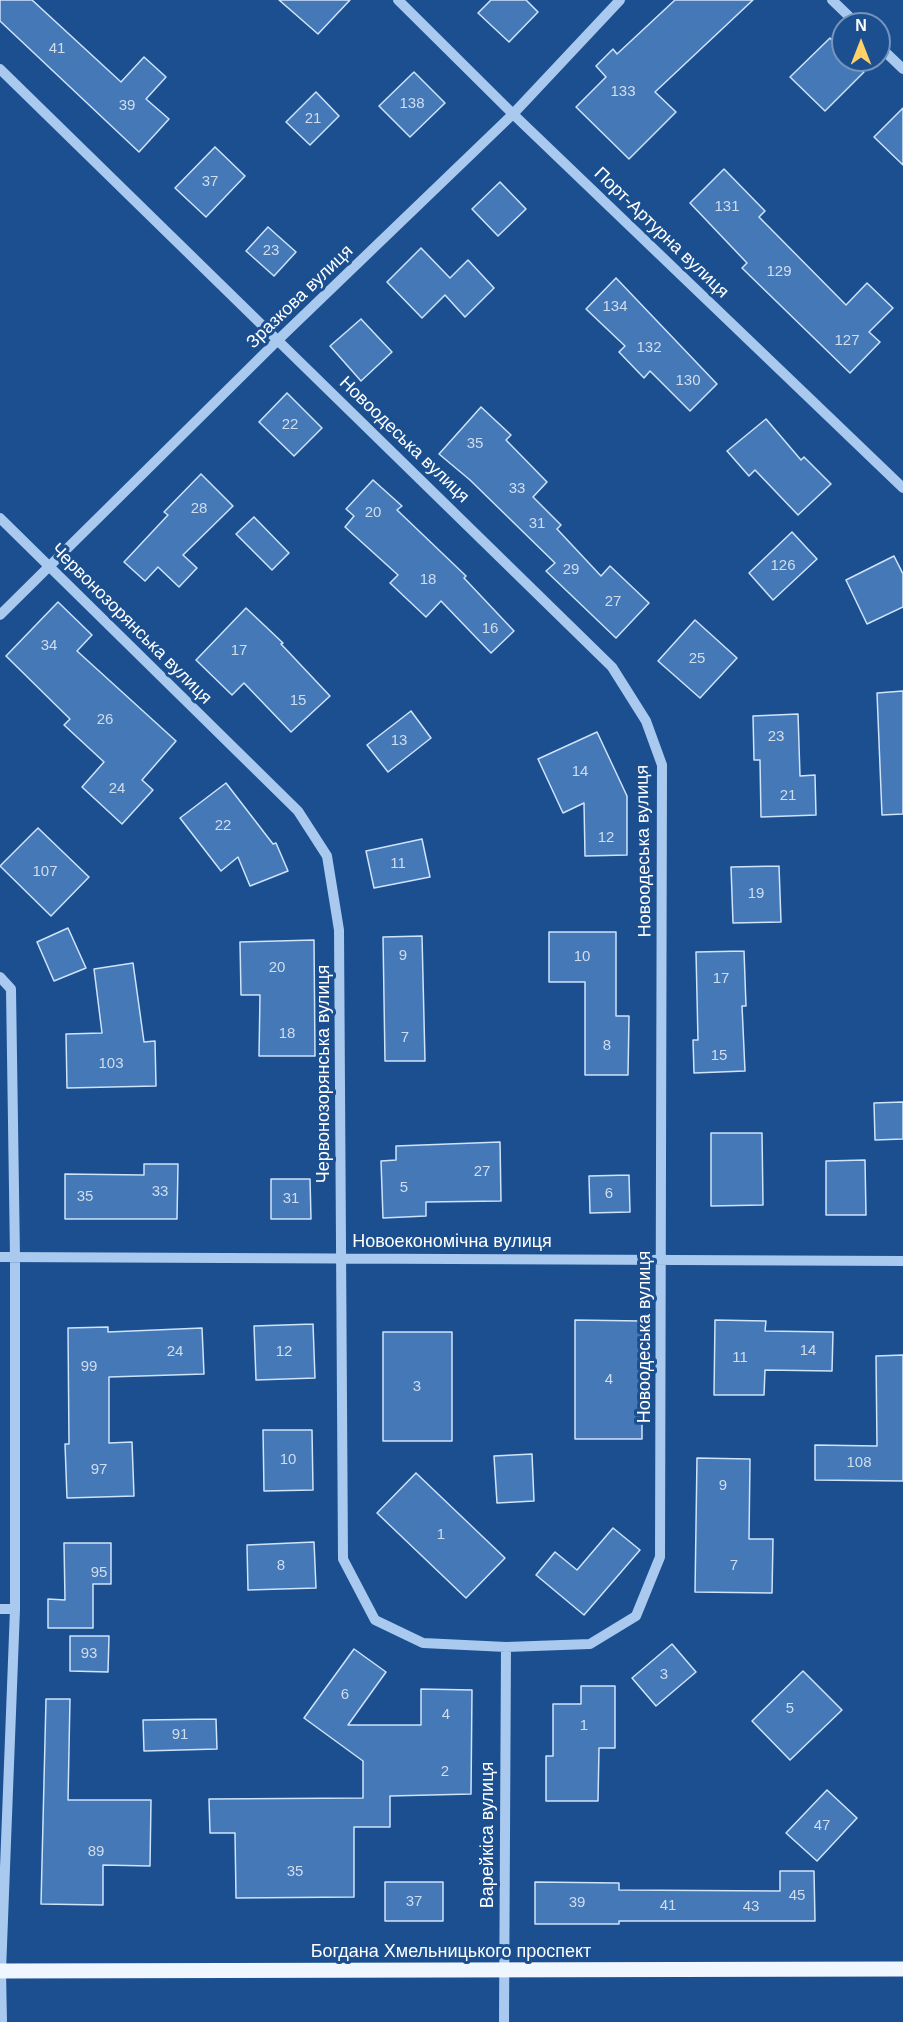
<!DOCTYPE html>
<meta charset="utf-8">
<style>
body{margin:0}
#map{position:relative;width:903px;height:2022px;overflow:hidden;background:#1b4f8f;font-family:Helvetica,sans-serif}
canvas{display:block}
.north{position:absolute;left:831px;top:12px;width:60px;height:60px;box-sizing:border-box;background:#1b4f8f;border:2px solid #7695bc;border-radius:50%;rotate:0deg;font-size:16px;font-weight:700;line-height:24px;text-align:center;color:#fff}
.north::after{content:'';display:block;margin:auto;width:21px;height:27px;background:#ffd166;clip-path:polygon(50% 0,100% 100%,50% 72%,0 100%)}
</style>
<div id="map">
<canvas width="903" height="2022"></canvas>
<div class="north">N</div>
</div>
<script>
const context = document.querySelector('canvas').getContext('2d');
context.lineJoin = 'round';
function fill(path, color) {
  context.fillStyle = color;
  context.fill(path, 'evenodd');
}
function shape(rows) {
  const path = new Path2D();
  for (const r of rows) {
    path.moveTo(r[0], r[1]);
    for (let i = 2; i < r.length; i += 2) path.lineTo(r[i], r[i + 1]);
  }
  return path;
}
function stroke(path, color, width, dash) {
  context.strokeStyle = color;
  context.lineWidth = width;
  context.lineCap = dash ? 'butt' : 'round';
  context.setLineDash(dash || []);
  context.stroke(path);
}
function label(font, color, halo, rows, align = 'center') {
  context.font = font + ' Helvetica,sans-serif';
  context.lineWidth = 6;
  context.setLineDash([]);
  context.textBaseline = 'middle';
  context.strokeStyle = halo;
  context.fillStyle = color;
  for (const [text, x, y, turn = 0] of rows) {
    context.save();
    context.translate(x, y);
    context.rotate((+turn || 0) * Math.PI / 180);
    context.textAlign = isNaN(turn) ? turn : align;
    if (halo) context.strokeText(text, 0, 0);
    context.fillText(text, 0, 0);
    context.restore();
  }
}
const building = shape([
 [0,0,32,0,121,82,144,57,166,77,146,99,169,119,139,152,0,21,0,0],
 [279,0,350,0,318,34,279,0],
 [491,0,526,0,538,12,509,42,478,13,491,0],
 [675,0,753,0,655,92,676,112,629,159,576,107,606,77,596,66,613,49,617,54,675,0],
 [830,38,843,51,843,60,853,60,864,72,825,111,790,77,830,38],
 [414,72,445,103,410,137,379,106,414,72],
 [316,92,339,116,310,145,286,122,316,92],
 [903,108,903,165,874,137,903,108],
 [215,147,245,176,206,217,175,188,215,147],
 [724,169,765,211,759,217,846,305,867,283,893,308,869,332,880,342,850,373,742,268,747,263,690,203,724,169],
 [500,182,526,209,498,236,472,209,500,182],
 [268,227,296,252,274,276,246,251,268,227],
 [421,248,450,278,468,260,494,288,465,317,445,295,422,318,387,282,421,248],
 [616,278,717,384,690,411,650,371,644,378,619,352,625,346,586,309,616,278],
 [361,319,392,352,361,381,330,346,361,319],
 [287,393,322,428,294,456,259,422,287,393],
 [481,407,511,435,506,440,547,482,533,497,561,525,557,529,601,576,610,566,649,603,616,638,546,571,555,563,470,480,439,454,481,407],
 [766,419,801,460,804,457,831,484,798,515,755,470,749,476,727,451,766,419],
 [201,474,233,506,183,555,197,568,179,587,158,567,145,581,124,562,168,515,164,512,201,474],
 [373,480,402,506,397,510,466,576,464,578,514,631,491,653,441,601,426,617,390,583,398,575,345,527,354,516,346,509,373,480],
 [254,517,289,553,272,570,236,534,254,517],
 [792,532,817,559,773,600,749,573,792,532],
 [894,556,903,574,903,607,867,624,846,580,894,556],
 [58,602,92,635,77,651,176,741,142,780,153,790,122,824,82,787,104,762,64,725,70,719,6,656,58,602],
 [246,608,283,643,281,644,330,696,291,732,244,683,232,695,196,660,246,608],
 [695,620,737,658,700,698,658,661,695,620],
 [903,691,903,814,882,815,877,693,903,691],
 [411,711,431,738,388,772,367,745,411,711],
 [798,714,800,776,815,775,816,815,761,817,760,760,754,760,753,716,798,714],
 [597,732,627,796,627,855,585,856,584,803,563,813,538,759,597,732],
 [226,783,273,844,276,843,288,871,250,886,238,857,221,871,180,818,226,783],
 [38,828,89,877,51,916,0,866,38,828],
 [422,839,430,877,374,888,366,851,422,839],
 [779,866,781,922,733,923,731,867,779,866],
 [68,928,86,968,54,981,37,942,68,928],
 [549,932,616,932,616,1016,629,1016,628,1075,585,1075,585,982,549,982,549,932],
 [422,936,425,1061,385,1061,383,937,422,936],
 [314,940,315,1056,259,1056,260,995,241,995,240,942,314,940],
 [744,951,746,1006,742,1006,745,1071,694,1073,693,1040,698,1040,696,952,744,951],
 [133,963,144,1042,155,1041,156,1086,67,1088,66,1034,102,1033,94,969,133,963],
 [903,1102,903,1139,875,1140,874,1103,903,1102],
 [711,1133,762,1133,763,1205,711,1206,711,1133],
 [500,1142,501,1201,426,1202,426,1216,383,1218,381,1161,396,1160,396,1146,500,1142],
 [865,1160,866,1215,826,1215,826,1161,865,1160],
 [144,1164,178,1164,177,1219,65,1219,65,1174,144,1175,144,1164],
 [629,1175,630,1212,590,1213,589,1176,629,1175],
 [271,1179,310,1179,311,1219,271,1219,271,1179],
 [575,1320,642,1321,642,1439,575,1439,575,1320],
 [715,1320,766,1321,765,1331,833,1332,832,1371,765,1370,764,1395,714,1395,715,1320],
 [313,1324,315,1378,256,1380,254,1326,313,1324],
 [108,1327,108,1332,202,1328,204,1374,109,1377,109,1443,132,1442,134,1496,67,1498,65,1444,69,1444,68,1328,108,1327],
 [383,1332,452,1332,452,1441,383,1441,383,1332],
 [903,1355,903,1481,815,1480,815,1445,877,1446,876,1356,903,1355],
 [263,1430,312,1430,313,1490,264,1491,263,1430],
 [532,1454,534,1501,497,1503,494,1456,532,1454],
 [697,1458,750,1459,749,1539,773,1539,772,1593,695,1592,697,1458],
 [416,1473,505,1558,466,1598,377,1513,416,1473],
 [613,1528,640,1550,584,1615,536,1575,555,1552,577,1570,613,1528],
 [314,1542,316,1588,248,1590,247,1545,314,1542],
 [64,1543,111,1543,111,1584,93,1584,93,1628,48,1628,48,1599,65,1600,64,1543],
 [70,1636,109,1636,108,1672,70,1671,70,1636],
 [672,1644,696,1672,656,1706,632,1678,672,1644],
 [354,1649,386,1672,348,1725,421,1725,421,1689,472,1690,471,1794,390,1796,390,1827,354,1827,354,1897,236,1898,235,1833,210,1833,209,1799,363,1798,363,1761,304,1718,354,1649],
 [803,1671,842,1710,790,1760,752,1721,803,1671],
 [581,1686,615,1686,615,1748,599,1748,598,1801,546,1801,546,1756,553,1756,553,1704,581,1704,581,1686],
 [46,1699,70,1699,68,1800,151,1800,150,1866,103,1865,103,1905,41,1904,46,1699],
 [216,1719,217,1749,144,1751,143,1720,216,1719],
 [827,1790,857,1818,817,1861,786,1833,827,1790],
 [780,1871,814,1871,815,1921,619,1921,619,1924,535,1924,535,1882,619,1883,619,1890,780,1891,780,1871],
 [385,1882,443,1882,443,1921,385,1921,385,1882]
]);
const minor = shape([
 [398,0,513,114,903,488],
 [832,0,857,24],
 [879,46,903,69],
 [0,69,612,667,646,721,662,765,660,1557,636,1616,590,1644,506,1647,423,1643,375,1620,343,1559,339,930,327,856,298,811,0,518],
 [0,615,278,340,513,114,620,0],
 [0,977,11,989,15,1257,15,1609,1,1971,2,2022],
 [0,1257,903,1261],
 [0,1609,15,1609],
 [504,2022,506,1647]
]);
const major = shape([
 [0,1971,903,1969]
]);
const numberNames = [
 ["41",57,49],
 ["133",623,92],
 ["138",412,104],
 ["39",127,106],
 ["21",313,119],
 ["37",210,182],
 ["131",727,207],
 ["23",271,251],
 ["129",779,272],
 ["134",615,307],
 ["127",847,341],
 ["132",649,348],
 ["130",688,381],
 ["22",290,425],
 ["35",475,444],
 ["33",517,489],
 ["28",199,509],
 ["20",373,513],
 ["31",537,524],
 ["126",783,566],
 ["29",571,570],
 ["18",428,580],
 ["27",613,602],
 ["16",490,629],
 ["34",49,646],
 ["17",239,651],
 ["25",697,659],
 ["15",298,701],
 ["26",105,720],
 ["23",776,737],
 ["13",399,741],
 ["14",580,772],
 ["24",117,789],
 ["21",788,796],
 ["22",223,826],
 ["12",606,838],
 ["11",398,864],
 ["107",45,872],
 ["19",756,894],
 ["9",403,956],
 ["10",582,957],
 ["20",277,968],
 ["17",721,979],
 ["18",287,1034],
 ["7",405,1038],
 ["8",607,1046],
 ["15",719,1056],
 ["103",111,1064],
 ["27",482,1172],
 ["5",404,1188],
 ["33",160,1192],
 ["6",609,1194],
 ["35",85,1197],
 ["31",291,1199],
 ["14",808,1351],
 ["24",175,1352],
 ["12",284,1352],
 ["11",740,1358],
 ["99",89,1367],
 ["4",609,1380],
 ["3",417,1387],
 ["10",288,1460],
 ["108",859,1463],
 ["97",99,1470],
 ["9",723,1486],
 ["1",441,1535],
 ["8",281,1566],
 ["7",734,1566],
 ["95",99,1573],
 ["93",89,1654],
 ["3",664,1675],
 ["6",345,1695],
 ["5",790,1709],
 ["4",446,1715],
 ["1",584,1726],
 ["91",180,1735],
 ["2",445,1772],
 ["47",822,1826],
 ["89",96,1852],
 ["35",295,1872],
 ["45",797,1896],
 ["37",414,1902],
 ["39",577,1903],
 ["41",668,1906],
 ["43",751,1907]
];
const streetNames = [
 ["Порт-Артурна вулиця",661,233,44],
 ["Зразкова вулиця",300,297,-44],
 ["Новоодеська вулиця",404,440,44],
 ["Червонозорянська вулиця",131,624,45],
 ["Новоодеська вулиця",644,851,-91],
 ["Червонозорянська вулиця",324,1074,-90],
 ["Новоекономічна вулиця",452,1242],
 ["Новоодеська вулиця",645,1337,-90],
 ["Варейкіса вулиця",488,1835,-90],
 ["Богдана Хмельницького проспект",451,1952]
];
fill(building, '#4478b7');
stroke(building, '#cfe3fa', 1.5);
stroke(minor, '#a9c9ee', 10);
stroke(major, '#f0f6ff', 15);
label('15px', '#d0dded', null, numberNames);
label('18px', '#fff', '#1b4f8f', streetNames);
</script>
